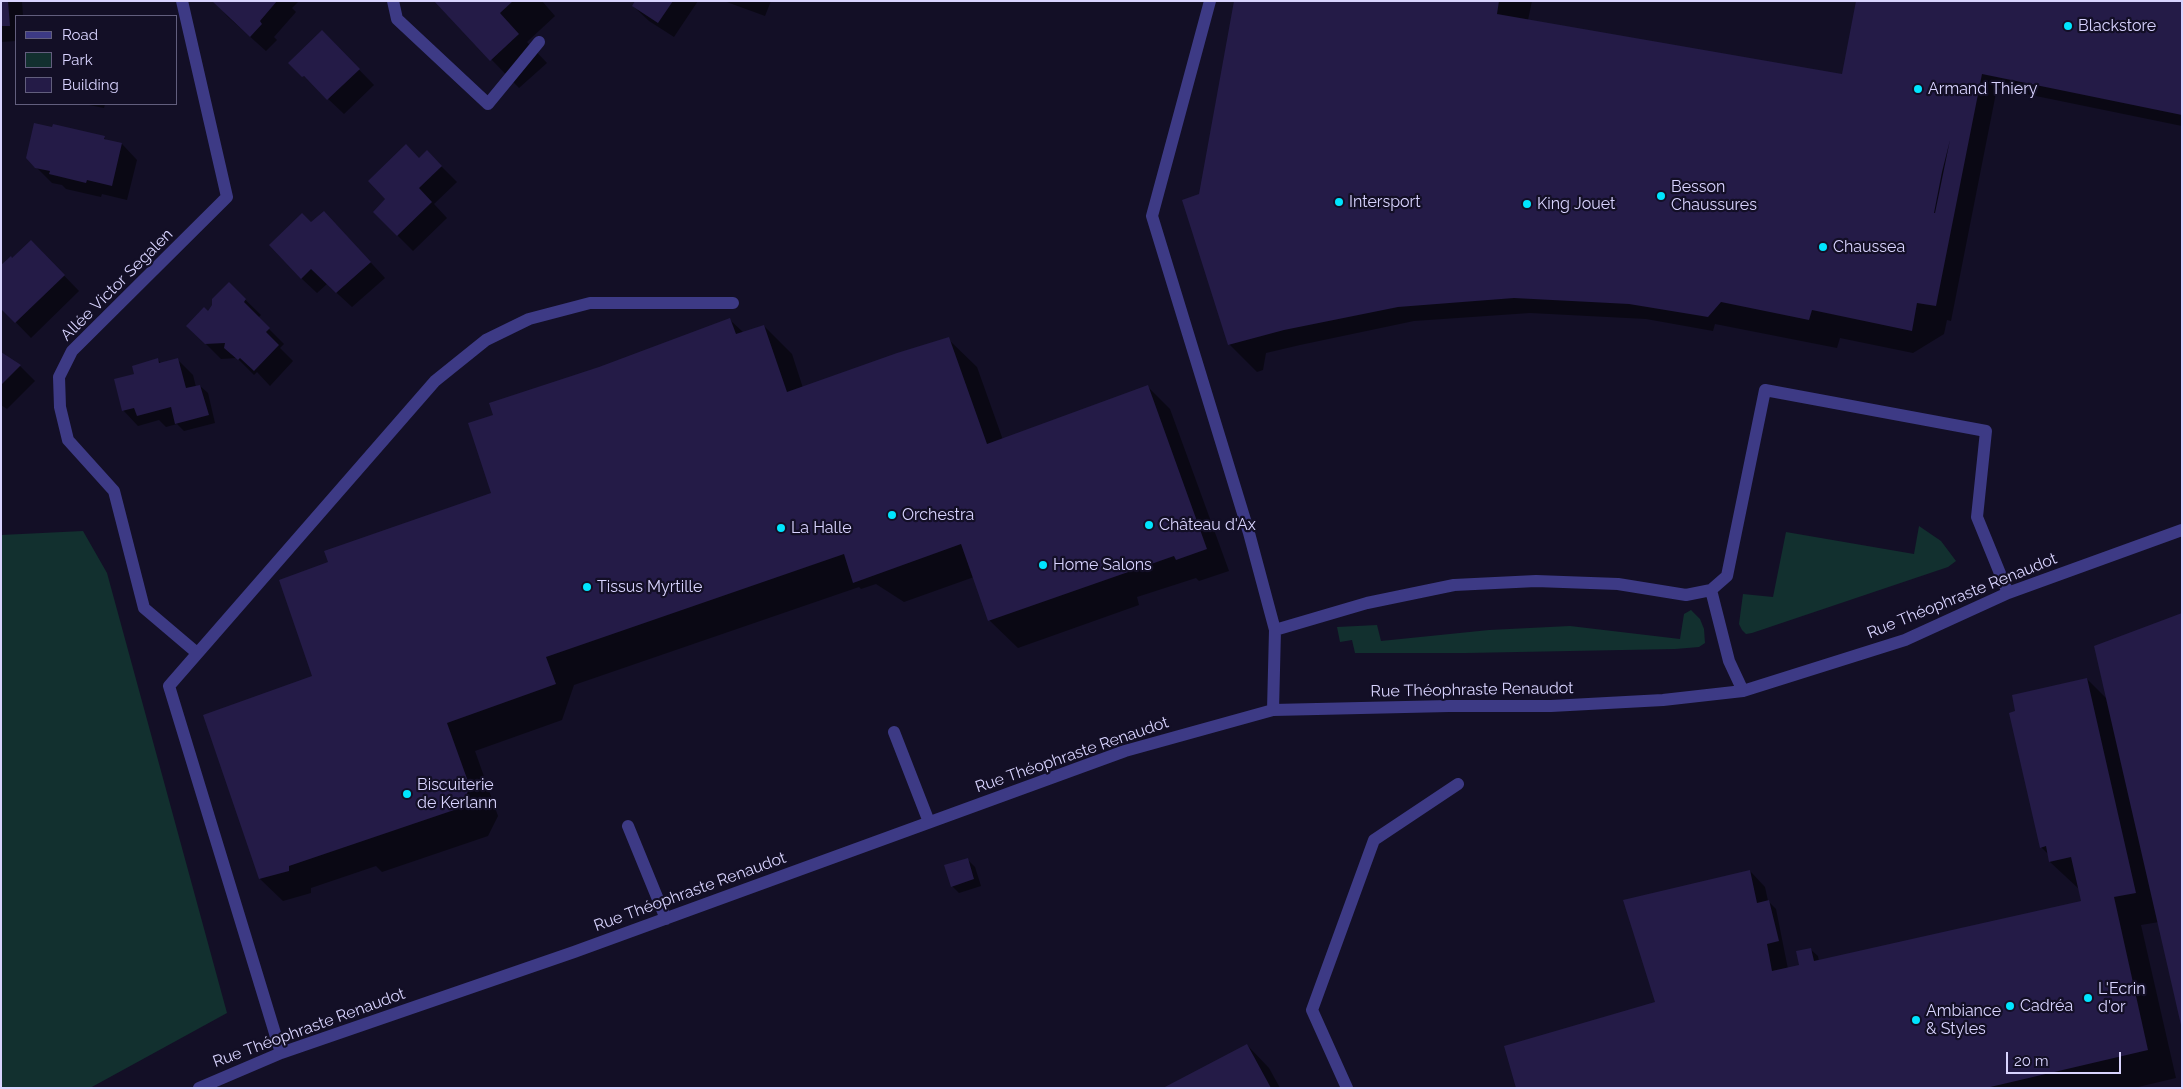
<!DOCTYPE html>
<meta charset="utf-8">
<style>
body{margin:0}
#map{position:relative;width:2183px;height:1089px;overflow:hidden;background:#130f26;font-family:Raleway,sans-serif}
canvas{display:block}
.frame{position:absolute;inset:0;border:2px solid #d9d4ff;pointer-events:none}
.legend{position:absolute;left:15px;top:15px;width:162px;height:90px;box-sizing:border-box;background:#130f26;border:1px solid #625e7d;margin:0;padding:6px 9px;list-style:none;font-size:15px;color:#d9d4ff}
.legend li{display:flex;align-items:center;gap:10px;height:25px}
.legend b{width:25px;border:1px solid #625e7d}
.scale{position:absolute;left:2006px;top:1052px;width:115px;height:22px;box-sizing:border-box;border:2px solid #d9d4ff;border-top:0;padding-left:6px;font-size:15px;line-height:18px;white-space:nowrap;color:#d9d4ff;-webkit-text-stroke:4px #130f26;paint-order:stroke}
</style>
<div id="map">
<canvas width="2183" height="1089"></canvas>
<div class="frame"></div>
<ul class="legend">
<li><b style="height:6px;background:#3d3a85"></b>Road</li>
<li><b style="height:14px;background:#12302f"></b>Park</li>
<li><b style="height:14px;background:#241b47"></b>Building</li>
</ul>
<div class="scale">20 m</div>
</div>
<script>
const context = document.querySelector('canvas').getContext('2d');
context.lineJoin = 'round';
function fill(path, color) {
  context.fillStyle = color;
  context.fill(path, 'evenodd');
}
function shape(rows) {
  const path = new Path2D();
  for (const r of rows) {
    path.moveTo(r[0], r[1]);
    for (let i = 2; i < r.length; i += 2) path.lineTo(r[i], r[i + 1]);
  }
  return path;
}
function stroke(path, color, width, dash) {
  context.strokeStyle = color;
  context.lineWidth = width;
  context.lineCap = dash ? 'butt' : 'round';
  context.setLineDash(dash || []);
  context.stroke(path);
}
function label(font, color, halo, rows, align = 'center') {
  context.font = font + ' Raleway,sans-serif';
  context.lineWidth = 4.5;
  context.setLineDash([]);
  context.textBaseline = 'middle';
  context.strokeStyle = halo;
  context.fillStyle = color;
  for (const [text, x, y, turn = 0] of rows) {
    context.save();
    context.translate(x, y);
    context.rotate((+turn || 0) * Math.PI / 180);
    context.textAlign = isNaN(turn) ? turn : align;
    if (halo) context.strokeText(text, 0, 0);
    context.fillText(text, 0, 0);
    context.restore();
  }
}
const green = shape([
 [1919,526,1941,541,1956,561,1948,567,1752,633,1746,634,1742,630,1739,624,1743,594,1773,597,1786,532,1914,554],
 [83,531,107,573,227,1013,90,1088,1,1088,1,535],
 [1691,610,1700,619,1704,629,1705,643,1699,647,1675,649,1466,653,1355,653,1352,640,1340,642,1337,627,1377,625,1381,641,1489,630,1570,626,1680,639,1684,614]
]);
const shadow = shape([
 [1,1,22,1,23,16,16,16,16,41,1,42],
 [214,1,299,1,292,8,296,12,274,37,277,40,266,51,228,17],
 [435,1,542,1,555,16,527,42,547,63,519,88],
 [636,1,698,1,674,37,649,21,633,6],
 [724,1,771,1,765,16],
 [1235,1,1532,1,1528,20,1843,76,2182,1,2182,126,1997,88,1951,321,1947,320,1944,334,1913,353,1840,338,1837,348,1715,324,1713,331,1646,319,1530,313,1414,321,1300,345,1266,353,1263,370,1257,372,1229,344,1200,195],
 [337,47,374,85,344,114,290,63],
 [84,104,105,104,104,108],
 [53,129,104,138,108,141,122,144,137,160,127,200,102,194,101,197,66,189,62,185,52,183,36,167],
 [427,152,457,182,434,204,447,218,413,251,374,212],
 [311,224,339,228,385,278,352,307,327,284,317,293,301,278],
 [46,257,79,291,31,338,1,307],
 [229,284,261,315,258,318,284,344,280,348,293,361,270,386,257,372,254,375,237,358,221,359,188,326,208,313],
 [730,320,744,333,764,326,792,354,803,388,948,339,977,367,1003,440,1148,387,1170,409,1229,571,1199,581,1196,578,1137,597,1139,605,1018,648,989,620,974,577,904,602,876,584,861,589,859,587,574,685,562,720,475,751,498,816,488,836,382,872,376,866,311,888,311,893,283,901,260,879,315,677,328,564,492,493,495,416,599,368],
 [1,354,20,366,35,381,7,409,1,405],
 [158,360,162,364,178,360,193,375,196,387,200,386,208,393,215,423,184,431,177,424,166,427,159,420,138,426,123,410,135,374],
 [2087,679,2108,700,2159,922,2141,925,2176,1078,2134,1088,1517,1088,1656,1003,1750,871,1765,887,1768,901,1776,909,1788,969,1800,966,1810,949,1818,956,1819,962,2082,902,2079,889,2050,862,2049,855,2041,847],
 [967,859,975,867,981,886,959,893,952,886],
 [1247,1045,1269,1068,1280,1088,1166,1088]
]);
const building = shape([
 [1,1,8,1,10,26,1,26],
 [212,1,277,1,260,21,262,24,250,37],
 [434,1,513,1,500,13,519,34,490,61],
 [635,1,673,1,658,23,632,6],
 [1234,1,1499,1,1497,14,1842,74,1856,1,2182,1,2182,115,1982,74,1936,306,1917,303,1912,331,1812,310,1809,320,1721,302,1708,317,1629,304,1514,298,1398,307,1284,330,1228,345,1182,200,1199,194],
 [1950,140,1935,213,1934,213,1942,172],
 [322,30,360,69,327,100,304,76,302,77,288,63],
 [34,123,52,127,53,124,105,136,104,139,122,143,112,186,87,180,86,183,49,174,50,171,35,168,26,158],
 [406,144,419,158,427,150,442,166,419,188,432,202,397,236,373,212,385,199,368,181],
 [324,211,371,262,336,293,311,269,301,279,269,245,302,213,311,222],
 [31,240,65,275,15,323,1,309,1,265,11,256,12,258],
 [229,282,246,299,244,302,270,328,266,332,279,345,254,371,240,358,238,360,224,348,225,343,205,344,186,326,204,307,208,311,212,305,212,299],
 [730,318,736,334,764,325,787,392,897,353,949,337,987,444,1148,385,1207,549,1176,560,1174,556,988,621,961,544,853,583,844,554,546,657,556,684,447,723,470,787,460,808,289,866,289,871,259,879,203,715,312,676,279,580,328,562,324,551,491,493,468,423,493,415,489,403,599,367],
 [1,352,21,365,1,385],
 [158,358,159,363,178,358,186,388,200,385,209,415,175,424,171,407,137,416,134,408,122,411,114,379,134,374,132,366],
 [2182,613,2182,1024,2181,1025,2094,646],
 [2087,678,2136,893,2114,897,2148,1050,1986,1088,1516,1088,1504,1046,1655,1002,1623,900,1750,870,1757,903,1769,900,1779,941,1767,944,1772,971,1799,965,1796,951,1811,948,1814,961,2081,901,2071,857,2049,862,2046,846,2040,848,2009,713,2015,711,2012,695],
 [968,858,974,879,951,887,944,865],
 [1247,1044,1271,1088,1163,1088]
]);
const minor = shape([
 [182,1,227,197,72,351,59,377,60,407,68,440,114,491,144,608,197,653],
 [393,1,397,19,488,104,539,42],
 [1210,1,1152,216,1249,533,1275,630],
 [1711,590,1729,661,1743,691],
 [1273,710,1275,630,1367,603,1454,585,1536,581,1618,584,1686,595,1711,590,1727,576,1765,390,1986,431,1977,517,2008,593],
 [894,732,929,822],
 [628,826,666,919],
 [281,1053,169,686,435,381,486,340,529,319,590,303,733,303],
 [199,1088,281,1053,574,952,1125,751,1273,710,1449,706,1551,706,1663,700,1743,691,1905,640,2008,593,2182,530],
 [1347,1088,1312,1010,1374,840,1458,784]
]);
const markers = [
 [2068,26,5,"#00e5ff"],
 [1918,89,5,"#00e5ff"],
 [1661,196,5,"#00e5ff"],
 [1339,202,5,"#00e5ff"],
 [1527,204,5,"#00e5ff"],
 [1823,247,5,"#00e5ff"],
 [892,515,5,"#00e5ff"],
 [1149,525,5,"#00e5ff"],
 [781,528,5,"#00e5ff"],
 [1043,565,5,"#00e5ff"],
 [587,587,5,"#00e5ff"],
 [407,794,5,"#00e5ff"],
 [2088,998,5,"#00e5ff"],
 [2010,1006,5,"#00e5ff"],
 [1916,1020,5,"#00e5ff"]
];
const poiNames = [
 ["Blackstore",2078,26],
 ["Armand Thiery",1928,89],
 ["Besson",1671,187],
 ["Chaussures",1671,205],
 ["Intersport",1349,202],
 ["King Jouet",1537,204],
 ["Chaussea",1833,247],
 ["Orchestra",902,515],
 ["Château d'Ax",1159,525],
 ["La Halle",791,528],
 ["Home Salons",1053,565],
 ["Tissus Myrtille",597,587],
 ["Biscuiterie",417,785],
 ["de Kerlann",417,803],
 ["L'Ecrin",2098,989],
 ["d'or",2098,1007],
 ["Cadréa",2020,1006],
 ["Ambiance",1926,1011],
 ["& Styles",1926,1029]
];
const streetNames = [
 ["Allée Victor Segalen",117,285,-45],
 ["Rue Théophraste Renaudot",1962,596,-22],
 ["Rue Théophraste Renaudot",1472,690,-1],
 ["Rue Théophraste Renaudot",1072,755,-19],
 ["Rue Théophraste Renaudot",690,892,-20],
 ["Rue Théophraste Renaudot",309,1028,-20]
];
fill(green, '#12302f');
fill(shadow, '#0007');
fill(building, '#241b47');
stroke(minor, '#3d3a85', 12);
for (const [x, y, r, color] of markers) {
  const dot = new Path2D();
  dot.arc(x, y, r, 0, 2 * Math.PI);
  context.fillStyle = color;
  context.fill(dot);
  stroke(dot, '#130f26', 2);
}
label('16px', '#d9d4ff', '#130f26', poiNames, 'left');
label('16px', '#d9d4ff', '#130f26', streetNames);
</script>
